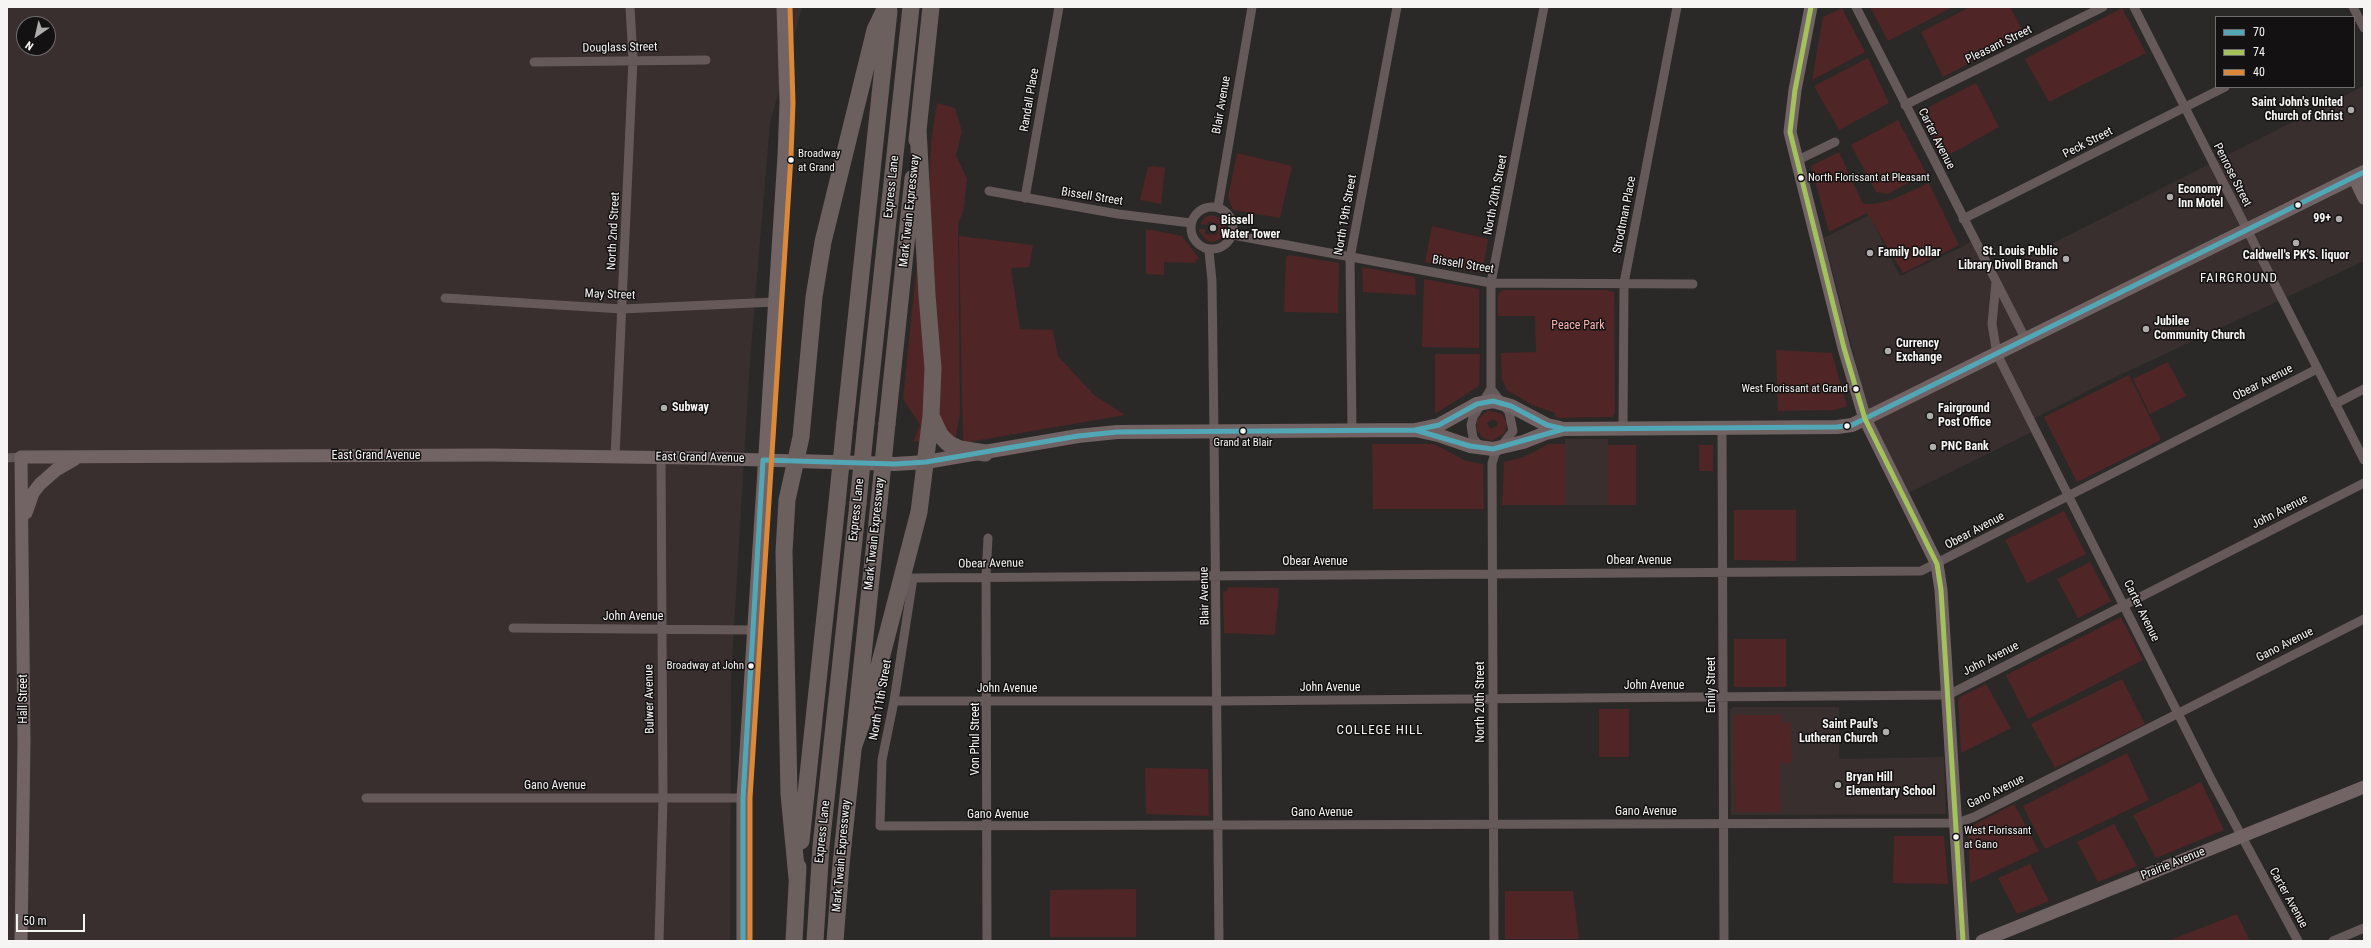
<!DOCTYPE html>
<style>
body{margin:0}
#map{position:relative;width:2371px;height:948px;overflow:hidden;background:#2b2928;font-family:"Roboto Condensed",sans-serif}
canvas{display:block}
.frame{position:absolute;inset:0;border:8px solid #f7f4f4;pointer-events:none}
.legend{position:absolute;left:2215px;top:16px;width:140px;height:72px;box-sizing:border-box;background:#131111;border:1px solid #6e6c6c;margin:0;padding:5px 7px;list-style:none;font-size:12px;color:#f7f4f4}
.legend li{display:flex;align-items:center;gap:8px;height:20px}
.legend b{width:20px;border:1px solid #6e6c6c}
.north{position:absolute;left:16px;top:16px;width:40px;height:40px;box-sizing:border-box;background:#131111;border:1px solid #6e6c6c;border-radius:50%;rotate:214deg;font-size:11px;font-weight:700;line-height:16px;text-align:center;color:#f7f4f4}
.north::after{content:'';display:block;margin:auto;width:14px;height:18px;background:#b0adad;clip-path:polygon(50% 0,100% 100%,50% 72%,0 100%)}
.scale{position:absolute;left:16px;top:914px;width:69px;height:18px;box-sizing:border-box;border:2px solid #f7f4f4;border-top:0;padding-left:5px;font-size:12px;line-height:14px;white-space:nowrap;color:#f7f4f4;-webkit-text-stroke:3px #131111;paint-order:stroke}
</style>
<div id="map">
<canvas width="2371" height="948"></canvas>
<div class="frame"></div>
<ul class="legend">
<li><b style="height:5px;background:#52a7b6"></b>70</li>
<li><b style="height:5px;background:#a3c25b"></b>74</li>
<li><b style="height:5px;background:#db8839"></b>40</li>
</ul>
<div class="north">N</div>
<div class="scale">50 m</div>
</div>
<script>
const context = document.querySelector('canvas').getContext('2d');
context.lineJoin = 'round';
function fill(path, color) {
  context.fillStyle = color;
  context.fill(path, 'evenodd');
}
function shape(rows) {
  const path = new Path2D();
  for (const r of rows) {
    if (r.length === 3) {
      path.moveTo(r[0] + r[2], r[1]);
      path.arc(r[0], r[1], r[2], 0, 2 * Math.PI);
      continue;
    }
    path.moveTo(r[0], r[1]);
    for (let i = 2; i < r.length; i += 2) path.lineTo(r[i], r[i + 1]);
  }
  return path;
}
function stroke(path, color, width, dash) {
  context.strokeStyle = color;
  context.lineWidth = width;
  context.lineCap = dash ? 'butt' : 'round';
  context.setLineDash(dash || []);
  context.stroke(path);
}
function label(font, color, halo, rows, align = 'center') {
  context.font = font + ' "Roboto Condensed",sans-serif';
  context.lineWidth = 3;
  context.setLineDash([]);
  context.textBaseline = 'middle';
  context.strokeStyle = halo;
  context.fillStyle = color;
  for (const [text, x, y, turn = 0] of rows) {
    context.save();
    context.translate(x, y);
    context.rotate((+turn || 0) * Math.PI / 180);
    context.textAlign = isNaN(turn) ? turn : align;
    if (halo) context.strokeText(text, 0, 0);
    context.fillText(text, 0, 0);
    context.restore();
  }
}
const built = shape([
 [7,7,802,7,770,123,750,360,731,677,730,941,7,941],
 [24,24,48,24,48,48,24,48],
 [2364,86,2364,261,2109,380,2031,420,2036,430,1902,496,1864,395,1824,238,1869,215,1900,276,1964,246,1974,239,1992,274],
 [1565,439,1608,439,1608,505,1565,505],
 [1733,707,1839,707,1839,759,1944,757,1946,814,1731,815,1730,710]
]);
const green = shape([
 [1870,7,1953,7,1888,41],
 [1970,7,2010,7,2025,35,1943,77,1921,32],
 [1842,8,1865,52,1812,80,1823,17],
 [2122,8,2146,53,2049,102,2025,59],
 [1868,58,1889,103,1839,130,1814,86],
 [1976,83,1999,127,1945,157,1921,111],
 [937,103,955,108,962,131,956,155,967,179,964,208,958,225,960,413,955,442,944,433,937,414,929,193,931,142],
 [1898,120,1926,173,1888,194,1876,192,1851,145],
 [1839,152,1863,204,1874,204,1891,200,1929,183,1959,245,1903,273,1867,213,1829,232,1811,166],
 [1237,153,1292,166,1280,218,1233,210,1228,197],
 [1154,166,1165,168,1161,204,1140,200,1147,171,1148,167],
 [1211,215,1220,218,1226,228,1222,238,1214,242,1207,241,1199,231,1199,229,1205,229,1205,234,1217,235,1219,224,1208,222,1207,225,1200,224,1205,217],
 [1432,226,1488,239,1482,273,1425,262],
 [1146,229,1182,236,1200,260,1195,259,1196,263,1164,262,1164,275,1146,274],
 [920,234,928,371,920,441,913,442,920,425,903,399],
 [959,236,1033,245,1029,267,1011,268,1020,329,1053,330,1058,356,1094,395,1125,415,963,443],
 [1289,255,1339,263,1338,313,1284,312,1286,257],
 [1362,267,1415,277,1416,295,1363,292],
 [1424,279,1479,289,1479,348,1422,347],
 [1503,290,1606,290,1614,292,1615,412,1613,417,1556,418,1555,413,1532,405,1507,390,1502,379,1501,353,1536,352,1535,316,1498,316,1498,294],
 [1776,350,1832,353,1847,406,1835,410,1778,411],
 [1435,354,1480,354,1479,386,1435,414],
 [2168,362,2186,396,2150,414,2133,379],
 [2129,375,2161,440,2077,482,2044,417],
 [1488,410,1502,414,1507,423,1505,433,1492,441,1483,438,1477,430,1477,420],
 [1493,419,1497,422,1497,426,1490,429,1487,423],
 [1372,444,1434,444,1466,461,1483,464,1484,509,1373,509],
 [1548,444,1565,444,1565,505,1502,505,1504,462,1524,457],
 [1608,445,1636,445,1636,505,1608,505],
 [1699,445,1713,445,1713,471,1699,471],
 [1734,510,1796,510,1796,561,1734,560],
 [2064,511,2086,554,2027,583,2005,540],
 [2090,562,2111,601,2078,618,2057,579],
 [1228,587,1279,588,1275,635,1224,633,1223,591,1227,591],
 [2121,617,2143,660,2028,719,2006,675],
 [1734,639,1786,639,1786,687,1734,687],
 [2122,679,2145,724,2055,768,2031,724],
 [1986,684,2011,728,1961,753,1958,698],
 [1599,709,1629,709,1629,757,1599,757],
 [1734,715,1782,715,1782,723,1791,722,1792,763,1780,763,1781,812,1735,812],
 [2127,753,2149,800,2045,849,2023,806],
 [1145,768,1208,769,1209,816,1146,814],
 [2201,782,2224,830,2156,858,2133,815],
 [2014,804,2039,851,1970,883,1968,828],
 [2114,824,2137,866,2098,882,2077,842],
 [1894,836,1944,836,1948,884,1893,883],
 [2030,864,2049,901,2017,914,1998,878],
 [1136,889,1136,937,1050,937,1050,890],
 [1505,891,1573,891,1579,939,1505,939],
 [2237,914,2250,941,2168,941]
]);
const street = shape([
 [1856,7,2026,340],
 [2134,7,2364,460],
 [2353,7,2364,28],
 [534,62,706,60],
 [1905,105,2103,7],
 [1796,161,1835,142],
 [989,191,1118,214,1191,223],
 [1025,198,1059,7],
 [1212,228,21],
 [1218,207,1252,7],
 [1963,219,2225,87],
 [1233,235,1491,283,1693,284],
 [1209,251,1212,281,1214,432,1219,941],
 [1996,282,1992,324,1997,354,2212,781,2298,941],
 [445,298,622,309,775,302],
 [2317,369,1921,571,913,578,894,701,882,760,880,826,1957,823,1974,817,2364,619],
 [1491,389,1509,412,1513,431,1495,454,1492,463,1494,941],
 [2335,404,2364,389],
 [1722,428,1724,941],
 [1623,429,1624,283,1677,7],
 [1352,431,1350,258,1397,7],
 [1482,449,1473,438,1471,425,1473,417,1491,389,1491,283,1544,7],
 [615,457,633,59,630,7],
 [7,458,21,457],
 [513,628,754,630],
 [894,701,1218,701,1948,695,2364,483],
 [366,798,743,798],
 [659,941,663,799,661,457],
 [987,941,986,576,988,538],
 [2333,941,2364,928]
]);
const secondary = shape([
 [1811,7,1795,90,1790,132,1844,348,1865,419,1937,564,1941,590,1963,941],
 [2354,177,2364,198],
 [26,513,33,493,40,484,56,470,75,459],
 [21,941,24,743,21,457,492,455,692,458,797,461],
 [743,941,743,798,784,156,786,103,783,7],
 [1982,941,2364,787]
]);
const primary = shape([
 [1415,430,1438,435,1470,446,1493,449,1523,442,1546,433,1564,429,1837,427,1852,425,2364,172],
 [797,461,895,464,926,462,1078,436,1117,432,1415,430,1439,425,1477,404,1493,401,1511,406,1547,425,1560,428]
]);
const highway = shape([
 [917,140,931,7],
 [931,416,940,435,949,444,960,449,985,453],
 [845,423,889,11],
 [866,423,911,7],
 [887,424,913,178],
 [853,748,871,697,919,512,931,416,933,368,927,295,918,129],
 [801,841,837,503],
 [797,878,789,794,784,552,787,500,801,437,814,297,823,242,875,30,886,7],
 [794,941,798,867],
 [815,941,821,846,858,503],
 [835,941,841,864,879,503]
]);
const highwayBridge = shape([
 [837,503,845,423],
 [858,503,866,423],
 [879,503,887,424]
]);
const bus1 = shape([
 [1415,430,1470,446,1493,449,1564,429,1837,427,1852,425,2364,172],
 [743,941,743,798,763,460,895,464,926,462,1078,436,1117,432,1415,430,1439,425,1477,404,1493,401,1511,406,1547,425,1564,429]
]);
const bus2 = shape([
 [1811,7,1795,90,1790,132,1844,348,1865,419,1937,564,1941,590,1963,941]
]);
const bus3 = shape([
 [750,941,750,798,791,156,793,103,790,7]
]);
const markers = [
 [2351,110,4,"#b0adad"],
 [791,160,3.5,"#f7f4f4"],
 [1801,178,3.5,"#f7f4f4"],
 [2170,197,4,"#b0adad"],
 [2298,205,3.5,"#f7f4f4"],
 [2339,219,4,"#b0adad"],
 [1213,228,4,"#b0adad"],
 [2296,243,4,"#b0adad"],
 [1870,253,4,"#b0adad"],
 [2066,259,4,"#b0adad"],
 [2146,329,4,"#b0adad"],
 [1888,351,4,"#b0adad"],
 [1856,389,3.5,"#f7f4f4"],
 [664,408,4,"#b0adad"],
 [1930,416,4,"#b0adad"],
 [1847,426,3.5,"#f7f4f4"],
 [1243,431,3.5,"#f7f4f4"],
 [1933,447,4,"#b0adad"],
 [751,666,3.5,"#f7f4f4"],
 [1886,732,4,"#b0adad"],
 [1838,785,4,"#b0adad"],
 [1956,837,3.5,"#f7f4f4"]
];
const busNames = [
 ["Broadway",798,154],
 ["at Grand",798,168],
 ["North Florissant at Pleasant",1808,178],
 ["West Florissant at Grand",1848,389,"right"],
 ["Grand at Blair",1243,443,"center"],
 ["Broadway at John",744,666,"right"],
 ["West Florissant",1964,831],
 ["at Gano",1964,845]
];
const streetNames = [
 ["Pleasant Street",1999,45,-26],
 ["Douglass Street",620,48,-1],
 ["Randall Place",1030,100,-80],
 ["Blair Avenue",1222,105,-80],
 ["Carter Avenue",1936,139,63],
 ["Peck Street",2088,143,-27],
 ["Penrose Street",2232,175,63],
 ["Express Lane",892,187,-84],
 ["North 20th Street",1496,195,-79],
 ["Bissell Street",1092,197,9],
 ["Mark Twain Expressway",910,211,-84],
 ["North 19th Street",1346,215,-80],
 ["Strodtman Place",1625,215,-79],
 ["North 2nd Street",614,231,-87],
 ["Bissell Street",1463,265,9],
 ["May Street",610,295,2],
 ["Obear Avenue",2263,383,-27],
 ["East Grand Avenue",376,456],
 ["East Grand Avenue",700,458,1],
 ["Express Lane",857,510,-84],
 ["John Avenue",2280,512,-27],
 ["Obear Avenue",1975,531,-28],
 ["Mark Twain Expressway",875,534,-84],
 ["Obear Avenue",1639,561],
 ["Obear Avenue",1315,562],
 ["Obear Avenue",991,564,-1],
 ["Blair Avenue",1205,596,-91],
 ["Carter Avenue",2141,611,64],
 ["John Avenue",633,617],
 ["Gano Avenue",2285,645,-27],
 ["John Avenue",1991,659,-27],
 ["Emily Street",1712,685,-90],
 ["John Avenue",1654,686],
 ["John Avenue",1330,688],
 ["John Avenue",1007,689],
 ["Hall Street",24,699,-90],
 ["Bulwer Avenue",650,699,-91],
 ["North 11th Street",881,700,-80],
 ["North 20th Street",1481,702,-90],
 ["Von Phul Street",976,739,-90],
 ["Gano Avenue",555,786],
 ["Gano Avenue",1996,792,-26],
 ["Gano Avenue",1646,812],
 ["Gano Avenue",1322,813],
 ["Gano Avenue",998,815],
 ["Express Lane",823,832,-84],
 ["Mark Twain Expressway",842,856,-85],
 ["Prairie Avenue",2173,864,-22],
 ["Carter Avenue",2288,898,61]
];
const poiNames = [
 ["Saint John's United",2343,103,"right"],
 ["Church of Christ",2343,117,"right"],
 ["Economy",2178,190],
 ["Inn Motel",2178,204],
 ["99+",2331,219,"right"],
 ["Bissell",1221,221],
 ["Water Tower",1221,235],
 ["St. Louis Public",2058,252,"right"],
 ["Library Divoll Branch",2058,266,"right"],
 ["Family Dollar",1878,253],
 ["Caldwell's PK'S. liquor",2296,256,"center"],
 ["Jubilee",2154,322],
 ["Community Church",2154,336],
 ["Currency",1896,344],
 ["Exchange",1896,358],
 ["Subway",672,408],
 ["Fairground",1938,409],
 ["Post Office",1938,423],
 ["PNC Bank",1941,447],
 ["Saint Paul's",1878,725,"right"],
 ["Lutheran Church",1878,739,"right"],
 ["Bryan Hill",1846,778],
 ["Elementary School",1846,792]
];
const parkNames = [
 ["Peace Park",1578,326]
];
const neighbourhoodNames = [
 ["FAIRGROUND",2239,279],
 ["COLLEGE HILL",1380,731]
];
fill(built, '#392f2f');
fill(green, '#4f2525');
stroke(street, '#665959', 9);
stroke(secondary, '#726464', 13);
stroke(primary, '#716363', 14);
stroke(highway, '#6c605f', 17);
stroke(highwayBridge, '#6c605f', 17);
stroke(bus1, '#52a7b6', 5);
stroke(bus2, '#a3c25b', 5);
stroke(bus3, '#db8839', 5);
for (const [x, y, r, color] of markers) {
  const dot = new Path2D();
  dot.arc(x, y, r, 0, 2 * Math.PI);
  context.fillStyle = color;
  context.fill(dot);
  stroke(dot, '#131111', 1.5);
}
label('11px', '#f7f4f4', '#131111', busNames, 'left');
label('12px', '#f7f4f4', '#131111', streetNames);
label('bold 12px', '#f7f4f4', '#131111', poiNames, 'left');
label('12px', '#fbb3b2', '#131111', parkNames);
context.letterSpacing = '1px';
label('13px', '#f7f4f4', '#131111', neighbourhoodNames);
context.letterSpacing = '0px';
</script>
